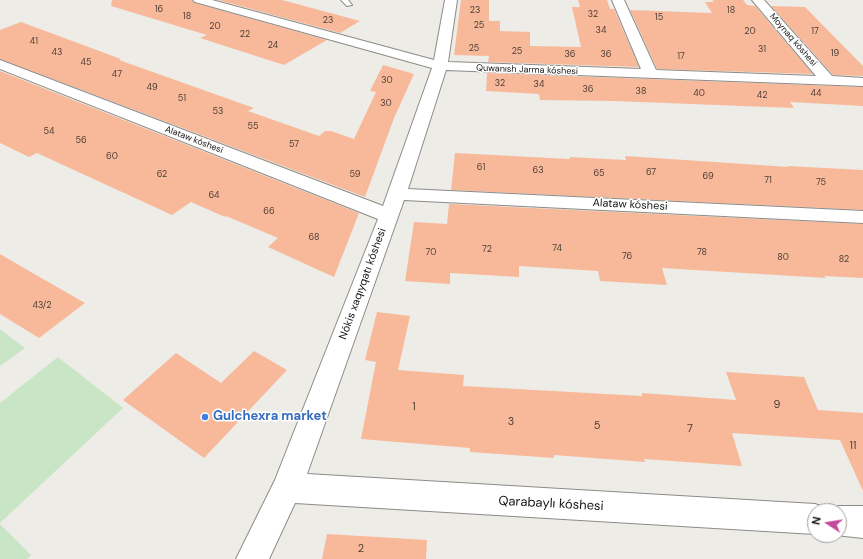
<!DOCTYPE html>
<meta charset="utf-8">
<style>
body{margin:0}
#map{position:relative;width:863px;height:559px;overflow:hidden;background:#eeece7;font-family:"DM Sans",sans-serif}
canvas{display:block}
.north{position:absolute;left:807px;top:503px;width:40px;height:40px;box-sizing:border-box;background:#fff;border:1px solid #a2a1a1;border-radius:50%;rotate:282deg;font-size:11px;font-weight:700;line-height:16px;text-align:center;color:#161514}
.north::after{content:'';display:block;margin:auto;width:14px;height:18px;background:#c44a9c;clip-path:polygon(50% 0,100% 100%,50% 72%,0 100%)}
</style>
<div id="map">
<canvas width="863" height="559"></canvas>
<div class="north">N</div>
</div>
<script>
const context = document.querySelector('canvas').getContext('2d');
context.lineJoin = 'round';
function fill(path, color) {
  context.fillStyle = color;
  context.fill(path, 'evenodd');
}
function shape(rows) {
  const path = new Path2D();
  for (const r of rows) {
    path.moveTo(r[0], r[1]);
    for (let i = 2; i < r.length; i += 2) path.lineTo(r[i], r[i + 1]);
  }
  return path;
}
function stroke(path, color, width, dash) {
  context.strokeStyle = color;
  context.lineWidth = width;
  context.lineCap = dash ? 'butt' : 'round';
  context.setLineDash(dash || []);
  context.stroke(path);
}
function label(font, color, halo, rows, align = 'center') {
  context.font = font + ' "DM Sans",sans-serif';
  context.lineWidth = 3;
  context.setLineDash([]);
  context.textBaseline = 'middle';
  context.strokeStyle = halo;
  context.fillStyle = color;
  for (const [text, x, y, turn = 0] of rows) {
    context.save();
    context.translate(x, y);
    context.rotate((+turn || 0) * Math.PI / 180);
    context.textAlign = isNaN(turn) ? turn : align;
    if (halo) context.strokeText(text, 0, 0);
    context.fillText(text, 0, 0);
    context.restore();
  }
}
const green = shape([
 [0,329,25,348,0,366],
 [58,357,123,408,0,523,0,403],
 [0,524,31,555,27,559,0,559]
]);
const building = shape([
 [112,0,192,0,195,3,327,40,284,65,200,38,207,35,111,6],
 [218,0,282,0,360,21,340,33],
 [461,0,489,0,489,21,500,21,500,31,530,32,530,46,581,47,572,7,580,7,578,0,607,0,610,9,614,9,639,67,488,62,489,56,454,55],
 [712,0,743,0,747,5,755,6,813,74,657,69,630,10,712,13,705,2,714,2],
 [771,6,805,7,863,66,863,76,833,75],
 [21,22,121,59,119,60,254,108,248,111,319,136,325,131,331,131,354,139,376,92,370,91,383,65,414,74,394,118,365,197,0,59,0,30],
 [0,71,359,213,334,277,268,247,278,238,226,216,225,217,191,202,172,215,37,153,29,157,0,143],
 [487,73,863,87,863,106,790,102,794,108,614,101,540,100,539,94,486,91],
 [455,153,570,159,569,157,626,160,625,156,789,167,788,166,863,170,863,210,451,190],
 [449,204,863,224,863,278,824,276,826,278,662,268,667,285,600,281,598,271,519,266,519,277,450,273,450,284,405,281,414,222,447,224],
 [0,254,43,279,85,303,39,338,0,314],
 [377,312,410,316,398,370,464,375,463,386,642,396,642,393,736,400,726,372,804,377,818,410,863,413,863,491,840,440,732,433,742,466,644,459,645,462,554,455,554,458,470,452,470,448,361,439,376,362,365,360],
 [254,351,287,370,204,458,123,400,176,353,221,383],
 [327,534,427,540,426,559,322,559]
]);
const lane = shape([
 [341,0,348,0,352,5,347,6,341,0]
]);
const street = shape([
 [193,0,212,0,434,60,445,0,457,0,448,62,641,69,612,0,624,0,656,70,816,76,752,0,764,0,832,76,863,78,863,86,446,70,408,189,863,211,863,223,404,200,307,474,815,504,826,508,827,511,815,511,815,534,295,503,269,559,236,559,275,480,378,219,0,69,0,60,383,206,432,68,195,2,193,0],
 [839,506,863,506,863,538,835,535,839,535,839,511,828,511,839,506]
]);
const markers = [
 [205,417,4,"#3f7fe0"]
];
const numberNames = [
 ["16",159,10],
 ["23",475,11],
 ["18",731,11],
 ["32",593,15],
 ["18",187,17],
 ["15",659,18],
 ["23",328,21],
 ["25",479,26],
 ["20",215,27],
 ["34",601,31],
 ["20",750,32],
 ["17",815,32],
 ["22",245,35],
 ["41",34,42],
 ["24",273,46],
 ["25",474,49],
 ["31",762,50],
 ["25",517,52],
 ["43",57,53],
 ["19",835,54],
 ["36",570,55],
 ["36",606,55],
 ["17",681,57],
 ["45",86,63],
 ["47",117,75],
 ["30",387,81],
 ["32",500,84],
 ["34",539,85],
 ["49",152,88],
 ["36",588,90],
 ["38",641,92],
 ["40",699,94],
 ["44",816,94],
 ["42",762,96],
 ["51",182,99],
 ["30",386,104],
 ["53",218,112],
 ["55",253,127],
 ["54",49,132],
 ["56",81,141],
 ["57",294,145],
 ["60",112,157],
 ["61",481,168],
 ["63",538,171],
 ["67",651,173],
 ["65",599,174],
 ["62",162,175],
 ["59",355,175],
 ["69",708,177],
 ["71",768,181],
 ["75",821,183],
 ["64",214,196],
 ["66",269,212],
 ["68",314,238],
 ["74",557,249],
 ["72",487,250],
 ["70",431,253],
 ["78",702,253],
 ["76",627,257],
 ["80",783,258],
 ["82",844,260],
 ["43/2",42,306]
];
const farStreetnames = [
 ["Moynaq kóshesi",793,40,49],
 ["Quwanısh Jarma kóshesi",527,70,2],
 ["Alataw kóshesi",194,140,21]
];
const streetNames = [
 ["Alataw kóshesi",630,205,3],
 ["Nókis xaqıyqatı kóshesi",363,284,-70]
];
const nearNumbernames = [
 ["9",777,405],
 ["1",414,407],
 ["3",511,422],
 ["5",597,426],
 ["7",690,429],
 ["11",853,446],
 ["2",361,549]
];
const nearShopnames = [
 ["Gulchexra market",213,417]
];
const nearStreetnames = [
 ["Qarabaylı kóshesi",551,504,3]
];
fill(green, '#c8e6c6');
fill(building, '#f7b99a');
stroke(lane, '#8c8b87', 2);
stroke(street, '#8c8b87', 2);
fill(lane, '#fff');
fill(street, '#fff');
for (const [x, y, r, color] of markers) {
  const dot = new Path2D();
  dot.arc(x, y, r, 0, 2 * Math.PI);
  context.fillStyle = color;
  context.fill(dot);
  stroke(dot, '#fff', 1.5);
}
label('9px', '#4e3e36', null, numberNames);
label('9px', '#161514', '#fff', farStreetnames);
label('11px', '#161514', '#fff', streetNames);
label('11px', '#4e3e36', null, nearNumbernames);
label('bold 13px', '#366cbe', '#fff', nearShopnames, 'left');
label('13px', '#161514', '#fff', nearStreetnames);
</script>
